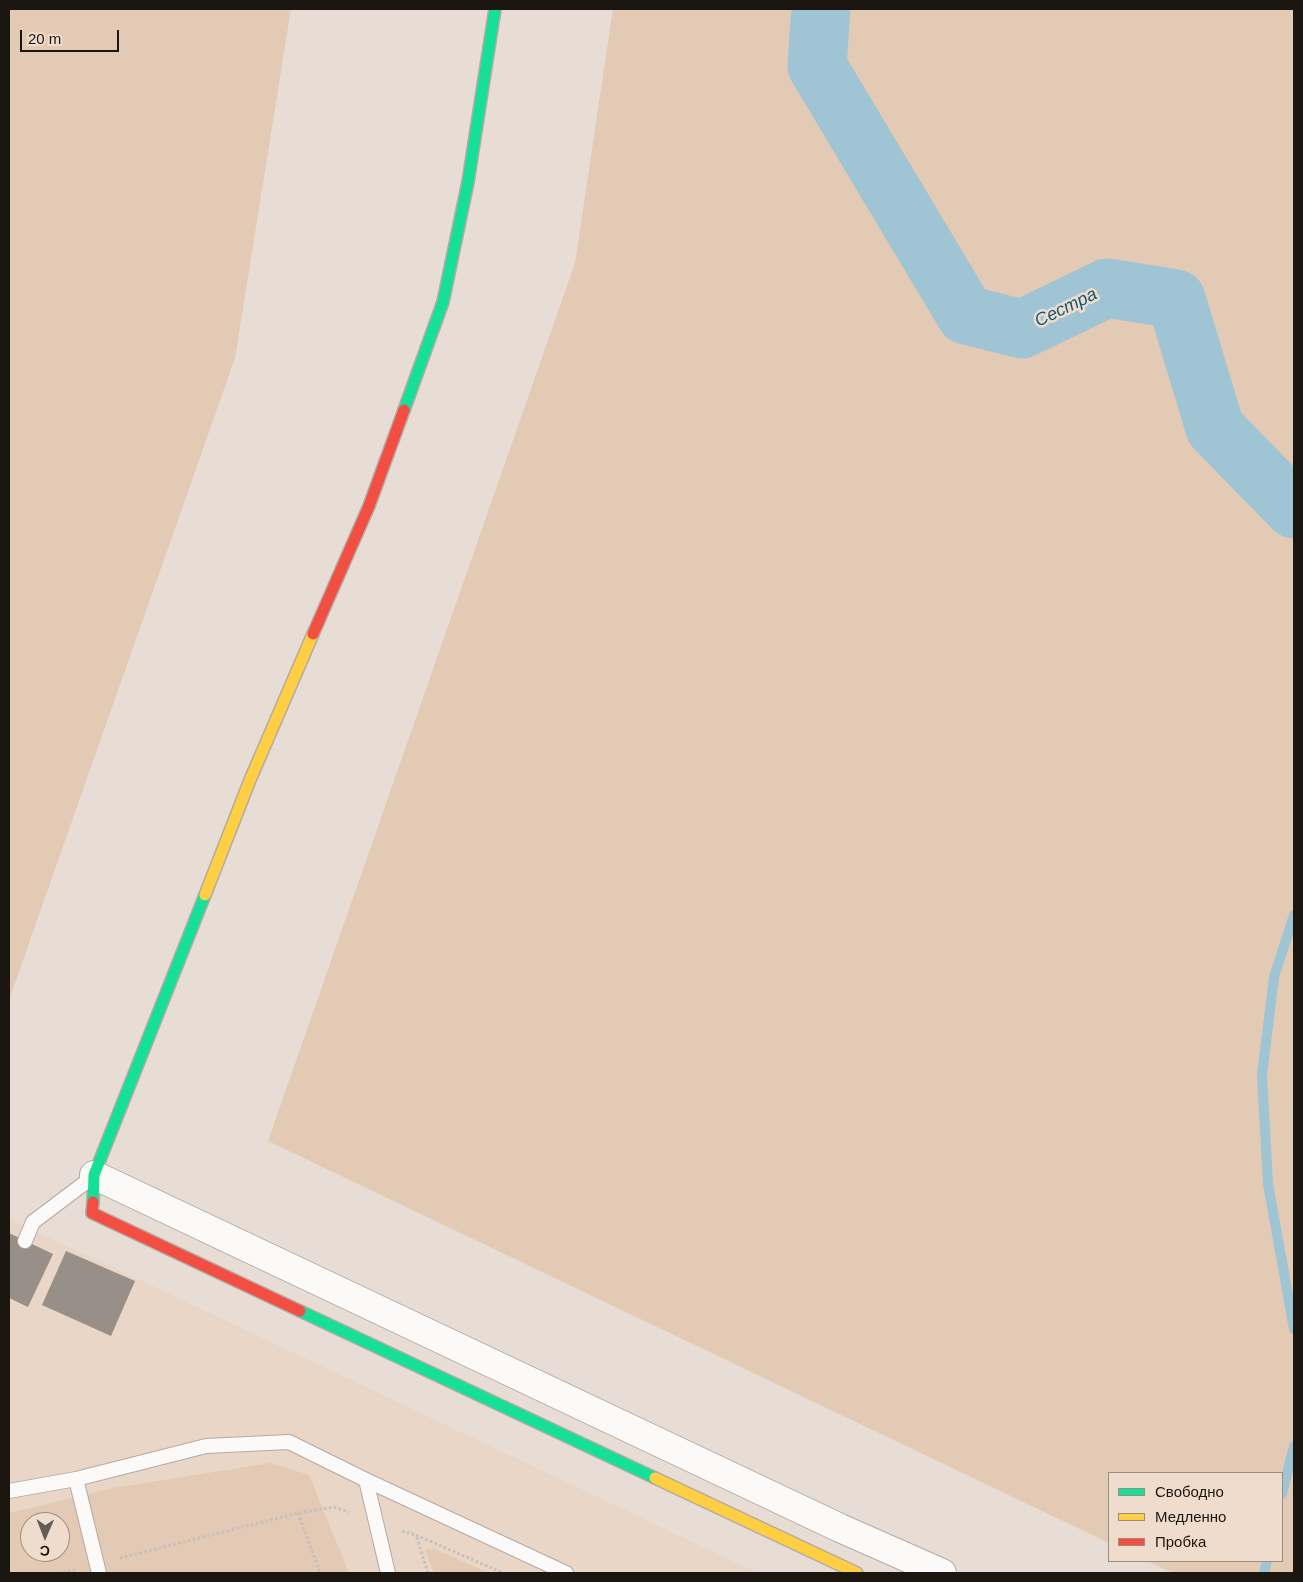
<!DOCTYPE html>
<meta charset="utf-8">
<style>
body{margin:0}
#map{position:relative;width:1303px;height:1582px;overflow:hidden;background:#e8ddd4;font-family:Helvetica,sans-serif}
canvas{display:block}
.frame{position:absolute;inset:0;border:10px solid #1c1610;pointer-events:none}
.legend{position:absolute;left:1108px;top:1472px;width:175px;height:90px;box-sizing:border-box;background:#f0dccc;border:1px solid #9b8d81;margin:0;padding:6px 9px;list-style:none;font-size:15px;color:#1c1610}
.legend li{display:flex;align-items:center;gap:10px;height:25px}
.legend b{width:25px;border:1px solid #9b8d81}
.north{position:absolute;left:20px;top:1512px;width:50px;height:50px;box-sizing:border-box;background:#f0dccc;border:1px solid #9b8d81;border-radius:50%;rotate:181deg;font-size:14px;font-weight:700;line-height:20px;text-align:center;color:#1c1610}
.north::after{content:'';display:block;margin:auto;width:18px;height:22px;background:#635c55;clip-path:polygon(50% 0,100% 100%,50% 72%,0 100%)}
.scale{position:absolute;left:20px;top:30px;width:99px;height:22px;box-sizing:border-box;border:2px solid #1c1610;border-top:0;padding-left:6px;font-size:15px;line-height:18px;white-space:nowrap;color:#1c1610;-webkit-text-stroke:4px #f0dccc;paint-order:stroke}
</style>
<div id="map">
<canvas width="1303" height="1582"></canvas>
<div class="frame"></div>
<ul class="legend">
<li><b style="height:6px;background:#16e098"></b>Свободно</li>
<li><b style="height:6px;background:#ffcf43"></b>Медленно</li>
<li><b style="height:6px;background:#f24e42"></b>Пробка</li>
</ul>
<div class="north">С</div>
<div class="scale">20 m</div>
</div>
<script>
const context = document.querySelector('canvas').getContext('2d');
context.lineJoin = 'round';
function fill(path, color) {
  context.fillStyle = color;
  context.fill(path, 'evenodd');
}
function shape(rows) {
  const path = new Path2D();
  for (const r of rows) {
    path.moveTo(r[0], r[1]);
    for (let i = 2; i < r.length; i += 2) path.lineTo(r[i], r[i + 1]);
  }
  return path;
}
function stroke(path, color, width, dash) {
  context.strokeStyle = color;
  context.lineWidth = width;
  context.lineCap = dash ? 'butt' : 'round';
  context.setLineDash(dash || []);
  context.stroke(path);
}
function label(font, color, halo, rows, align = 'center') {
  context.font = font + ' Helvetica,sans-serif';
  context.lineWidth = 5;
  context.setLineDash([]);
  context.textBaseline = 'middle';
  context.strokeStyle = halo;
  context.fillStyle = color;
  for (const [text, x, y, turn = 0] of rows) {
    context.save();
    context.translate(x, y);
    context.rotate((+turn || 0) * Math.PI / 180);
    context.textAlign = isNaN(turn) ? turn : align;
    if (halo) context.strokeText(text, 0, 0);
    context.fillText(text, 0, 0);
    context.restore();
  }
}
const built = shape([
 [9,1219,138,1279,758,1573,9,1573],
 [30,1522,60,1522,60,1552,30,1552]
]);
const green = shape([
 [9,9,291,9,235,358,9,1000],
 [613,9,1294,9,1294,1573,1173,1573,1147,1561,1282,1561,1282,1473,1109,1473,1109,1543,268,1141,575,263],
 [271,1463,309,1475,349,1573,9,1573,9,1513,113,1488],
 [30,1522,60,1522,60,1552,30,1552],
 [433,1548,489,1573,434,1573,425,1550]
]);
const stream = shape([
 [1294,915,1274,977,1262,1075,1268,1184,1294,1329],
 [1282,1494,1294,1446],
 [1264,1573,1267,1561]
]);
const river = shape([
 [821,9,817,66,966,315,1022,329,1107,288,1176,299,1215,428,1294,509]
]);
const building = shape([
 [9,1233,53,1254,28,1307,9,1298],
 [66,1251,135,1281,111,1336,42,1305]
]);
const path = shape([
 [298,1513,320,1573],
 [402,1531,416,1535],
 [120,1558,298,1513,334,1507,349,1512],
 [58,1573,75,1570],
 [428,1573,416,1535,503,1573]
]);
const lane = shape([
 [25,1241,33,1222,94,1176],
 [76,1479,99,1573],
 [366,1480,388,1573],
 [9,1491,76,1479,206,1446,289,1442,366,1480,566,1573]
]);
const street = shape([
 [94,1175,840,1528,942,1573]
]);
const fast = shape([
 [404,410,443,302,468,182,495,9],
 [93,1202,94,1175,205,895],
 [300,1311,655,1478]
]);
const slow = shape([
 [205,895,250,780,313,634],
 [655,1478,857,1573]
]);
const jam = shape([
 [313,634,369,506,404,410],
 [93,1202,92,1213,300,1311]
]);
const waterNames = [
 ["Сестра",1066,308,-26]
];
fill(built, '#e9d6c6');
fill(green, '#e2cab5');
stroke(stream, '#9fc4d4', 10);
stroke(river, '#9fc4d4', 59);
fill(building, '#978f88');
stroke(lane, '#b3aaa4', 16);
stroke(street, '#b3aaa4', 30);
stroke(fast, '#b3aaa4', 14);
stroke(slow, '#b3aaa4', 14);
stroke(jam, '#b3aaa4', 14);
stroke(path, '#c3c0bd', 3, [2.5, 2.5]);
stroke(lane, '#fcfaf9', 14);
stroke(street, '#fcfaf9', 28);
stroke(fast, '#16e098', 11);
stroke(slow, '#ffcf43', 11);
stroke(jam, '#f24e42', 11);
label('italic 18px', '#0f5a75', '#f0dccc', waterNames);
</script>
